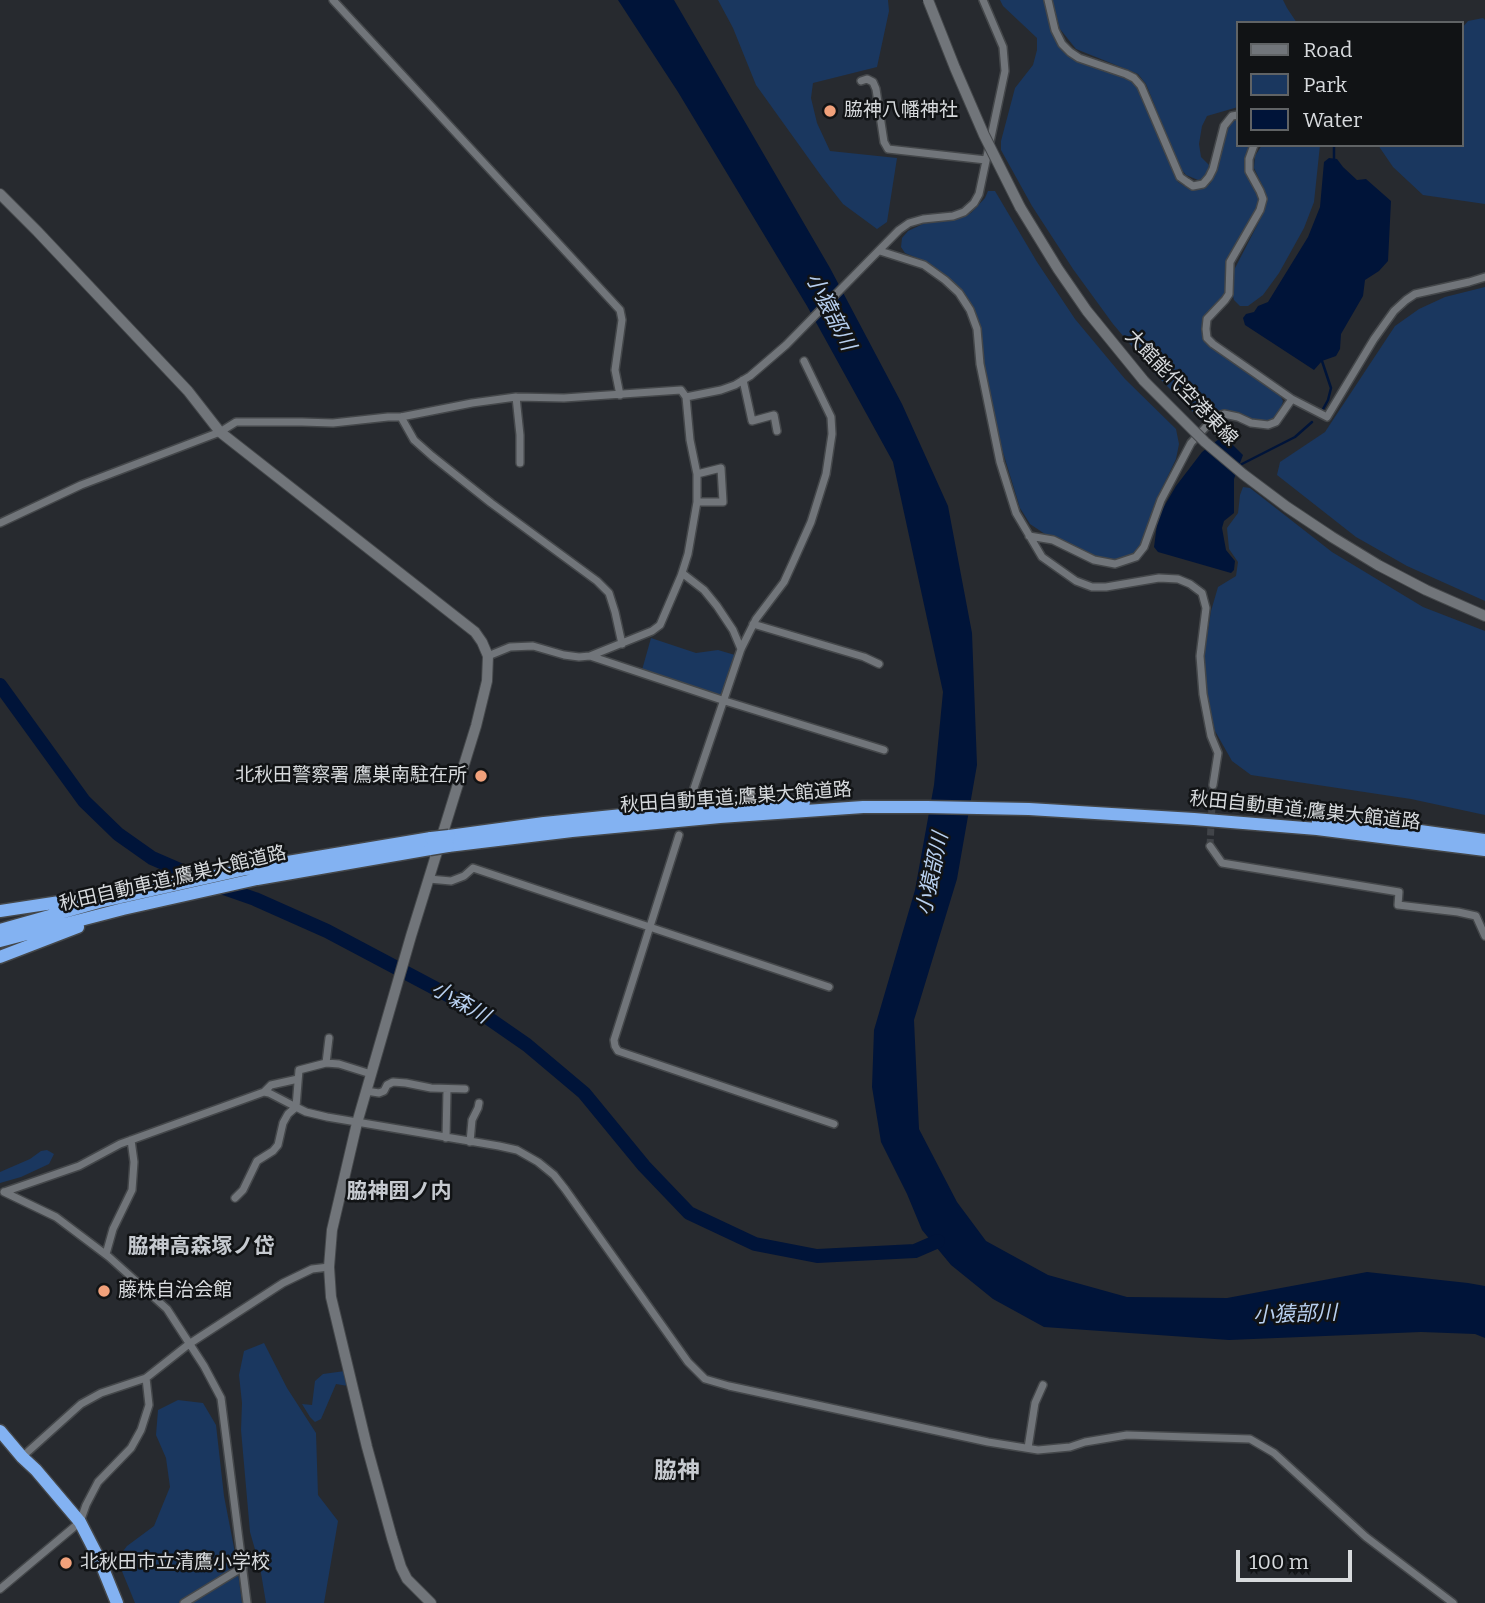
<!DOCTYPE html>
<meta charset="utf-8">
<style>
body{margin:0}
#map{position:relative;width:1485px;height:1603px;overflow:hidden;background:#272a2f;font-family:Bitter,serif}
canvas{display:block}
.legend{position:absolute;left:1236px;top:21px;width:228px;height:126px;box-sizing:border-box;background:#111315;border:2px solid #606365;margin:0;padding:9px 12px;list-style:none;font-size:21px;color:#d7dadd}
.legend li{display:flex;align-items:center;gap:14px;height:35px}
.legend b{width:35px;border:2px solid #606365}
.scale{position:absolute;left:1236px;top:1550px;width:116px;height:32px;box-sizing:border-box;border:4px solid #d7dadd;border-top:0;padding-left:9px;font-size:21px;line-height:24px;white-space:nowrap;color:#d7dadd;-webkit-text-stroke:5px #111315;paint-order:stroke}
</style>
<div id="map">
<canvas width="1485" height="1603"></canvas>
<ul class="legend">
<li><b style="height:9px;background:#71757a"></b>Road</li>
<li><b style="height:19px;background:#1a375f"></b>Park</li>
<li><b style="height:19px;background:#001439"></b>Water</li>
</ul>
<div class="scale">100 m</div>
</div>
<script>
const context = document.querySelector('canvas').getContext('2d');
context.lineJoin = 'round';
function fill(path, color) {
  context.fillStyle = color;
  context.fill(path, 'evenodd');
}
function shape(rows) {
  const path = new Path2D();
  for (const r of rows) {
    path.moveTo(r[0], r[1]);
    for (let i = 2; i < r.length; i += 2) path.lineTo(r[i], r[i + 1]);
  }
  return path;
}
function stroke(path, color, width, dash) {
  context.strokeStyle = color;
  context.lineWidth = width;
  context.lineCap = dash ? 'butt' : 'round';
  context.setLineDash(dash || []);
  context.stroke(path);
}
function label(font, color, halo, rows, align = 'center') {
  context.font = font + ' Bitter,"Noto Sans JP",serif';
  context.lineWidth = 5;
  context.setLineDash([]);
  context.textBaseline = 'middle';
  context.strokeStyle = halo;
  context.fillStyle = color;
  for (const [text, x, y, turn = 0] of rows) {
    context.save();
    context.translate(x, y);
    context.rotate((+turn || 0) * Math.PI / 180);
    context.textAlign = isNaN(turn) ? turn : align;
    if (halo) context.strokeText(text, 0, 0);
    context.fillText(text, 0, 0);
    context.restore();
  }
}
const green = shape([
 [718,0,888,0,889,11,877,67,813,83,811,98,817,123,830,151,897,158,887,222,877,229,843,204,822,177,756,85,733,28],
 [1000,0,1045,0,1054,37,1068,55,1086,65,1129,79,1137,87,1178,182,1189,189,1200,189,1210,184,1214,175,1227,129,1235,119,1238,119,1238,145,1251,145,1245,160,1248,177,1258,194,1259,202,1255,213,1227,262,1226,292,1223,299,1204,319,1202,330,1205,340,1280,395,1283,401,1280,411,1273,419,1263,421,1250,419,1223,412,1211,415,1206,420,1202,421,1157,376,1113,324,1073,269,1032,206,1001,150,1001,141,1015,88,1033,65,1037,50,1037,38,1003,6],
 [1052,0,1283,0,1287,8,1297,23,1238,23,1238,107,1207,116,1202,126,1199,144,1201,157,1209,165,1208,171,1203,179,1198,180,1186,175,1180,168,1146,84,1138,74,1076,49,1060,29],
 [1483,18,1485,20,1485,204,1423,195,1393,167,1378,145,1462,145,1462,28,1468,21],
 [1262,145,1320,145,1314,202,1304,228,1279,273,1263,295,1248,306,1240,306,1234,300,1231,288,1234,270,1264,212,1265,191,1254,168,1255,156],
 [988,191,995,191,1037,262,1075,319,1125,379,1176,429,1179,444,1176,459,1155,503,1142,544,1133,555,1115,561,1096,558,1063,541,1045,534,1030,524,1020,508,998,436,982,356,981,327,969,301,952,281,929,263,905,253,901,247,902,238,908,231,925,223,957,219,971,213,985,198],
 [1485,287,1485,601,1407,566,1356,537,1277,475,1280,462,1325,432,1395,326,1419,309,1445,297],
 [1243,487,1250,488,1332,552,1423,607,1485,631,1485,815,1411,799,1251,775,1232,761,1215,731,1205,688,1204,656,1211,611,1218,587,1236,576,1238,562,1229,549,1227,528,1238,513,1240,495],
 [651,638,696,653,718,650,735,655,722,697,642,670],
 [47,1150,54,1154,49,1164,21,1177,0,1183,0,1172,30,1159,41,1151],
 [264,1343,287,1388,316,1433,318,1495,338,1521,324,1603,266,1603,260,1567,250,1532,241,1430,242,1403,239,1375,244,1351],
 [345,1371,348,1386,336,1384,321,1419,315,1422,310,1417,302,1404,312,1405,315,1381,323,1374],
 [178,1400,203,1403,216,1425,224,1496,236,1558,242,1603,135,1603,117,1559,127,1546,154,1526,170,1487,166,1458,156,1435,158,1410]
]);
const water = shape([
 [618,0,674,0,830,268,902,404,948,506,972,633,977,765,957,879,914,1020,919,1129,957,1202,986,1241,1048,1275,1127,1297,1227,1298,1367,1272,1468,1283,1485,1286,1485,1338,1475,1334,1421,1332,1229,1340,1044,1327,993,1299,951,1265,922,1230,907,1194,881,1142,872,1087,874,1030,915,890,934,785,943,692,893,462,807,306,678,92],
 [1329,158,1337,159,1343,167,1357,180,1366,179,1391,201,1388,261,1379,271,1365,280,1363,296,1341,334,1340,349,1336,356,1322,361,1314,370,1245,325,1243,318,1246,314,1254,312,1258,306,1268,302,1308,237,1320,207,1324,162],
 [1219,439,1230,442,1243,455,1234,479,1234,513,1224,521,1222,528,1226,550,1235,561,1234,570,1231,573,1158,552,1154,547,1158,517,1176,486,1202,452]
]);
const stream = shape([
 [1334,145,1334,159],
 [1322,411,1328,400,1331,388,1322,361],
 [1238,466,1295,437,1312,422]
]);
const river = shape([
 [0,685,84,801,118,834,152,858,212,884,255,899,327,931,478,1011,527,1045,584,1093,644,1166,689,1213,755,1244,817,1256,915,1251,938,1241]
]);
const streetTunnel = shape([
 [1210,846,1213,785]
]);
const street = shape([
 [333,0,620,310,622,320,615,370,620,395],
 [1048,0,1055,30,1062,44,1070,52,1079,58,1126,74,1134,78,1141,86,1180,177,1187,182,1193,186,1203,184,1209,177,1213,169,1224,126,1232,116,1238,115],
 [861,81,867,79,873,82,876,89,884,142,888,149,986,160],
 [1254,145,1249,159,1249,171,1260,191,1263,199,1260,210,1230,262,1229,294,1225,300,1207,319,1206,329,1207,338,1213,344,1292,399,1327,417,1374,339,1394,311,1406,300,1415,294,1469,282,1485,277],
 [880,251,924,265,945,280,959,293,970,310,977,329,980,364,1000,462,1016,513,1042,557,1076,581,1092,587,1106,587,1159,578,1178,579,1190,584,1202,593,1206,608,1200,656,1203,694,1211,736,1218,753,1213,785],
 [743,380,752,421,774,415,777,431],
 [516,397,520,435,520,463],
 [686,397,721,390,735,385,750,376,786,345,899,230,909,223,923,219,953,216,964,212,974,203,979,194,1005,71,1003,47,983,0],
 [401,417,414,440,432,456,491,503,597,581,609,593,615,612,622,644],
 [697,474,721,468,723,502,697,502],
 [0,523,81,485,220,432,236,422,302,422,333,423,388,417,401,417,472,403,516,397,564,398,681,390,686,397,690,440,697,474,697,502,688,554,681,576,660,625,652,631,590,656,579,657,564,655,533,646,510,647,488,656],
 [1029,536,1053,540,1094,560,1115,564,1136,557,1144,547,1161,500,1191,443,1215,417,1224,414,1238,417,1251,423,1268,425,1276,422,1292,399],
 [682,573,704,590,717,606,733,630,741,649],
 [753,624,864,657,879,664],
 [590,656,725,701,884,750],
 [690,800,741,649,756,619,784,582,794,560,811,522,826,474,832,434,831,417,804,361],
 [679,835,614,1040,615,1046,618,1051,834,1124],
 [1210,846,1222,863,1399,892,1398,905,1458,912,1476,916,1485,936],
 [429,879,451,881,464,876,473,868,829,987],
 [329,1038,326,1063,299,1070,296,1107,306,1112,327,1117,499,1146,517,1150,538,1162,554,1175,565,1189,688,1362,705,1379,729,1386,988,1442,1038,1450,1070,1447,1085,1442,1127,1435,1250,1439,1274,1453,1366,1537,1453,1603],
 [326,1063,339,1064,371,1074],
 [366,1091,379,1093,384,1091,387,1085,393,1082,406,1083,431,1088,465,1089],
 [264,1092,271,1085,298,1079],
 [446,1138,447,1090],
 [470,1142,472,1120,478,1108,479,1103],
 [4,1192,56,1217,109,1257,167,1309,204,1366,221,1398,247,1603],
 [4,1192,79,1166,120,1144,264,1092,269,1093,296,1107,288,1114,283,1123,278,1145,273,1151,257,1161,243,1190,235,1198],
 [106,1254,113,1229,132,1190,134,1162,131,1140],
 [1028,1448,1035,1403,1043,1385],
 [22,1457,81,1404,101,1393,146,1378,189,1344,283,1283,312,1269,329,1267],
 [0,1589,80,1522,86,1505,98,1482,131,1448,141,1430,149,1405,146,1378],
 [184,1603,243,1567]
]);
const secondary = shape([
 [0,194,37,231,188,391,220,432,475,632,482,642,488,656,487,681,476,726,411,936,357,1123,332,1230,329,1267,331,1297,367,1447,392,1538,401,1567,407,1579,431,1603],
 [1020,207,1058,269,1087,311,1144,381],
 [1378,565,1426,590,1485,616]
]);
const highway = shape([
 [1318,821,1413,830,1485,840],
 [449,836,544,823,642,813,804,802],
 [448,846,572,831,720,817,863,807,927,807,1029,809,1194,819,1317,829,1485,850],
 [0,911,86,898],
 [0,930,99,902,246,869,431,838],
 [0,941,123,909,257,879,430,849],
 [0,957,78,927],
 [0,1431,22,1457,36,1470,80,1522,100,1561,117,1603]
]);
const secondaryBridge = shape([
 [928,0,955,68,984,135,1020,207],
 [1144,381,1205,442,1243,474,1287,507,1332,537,1378,565]
]);
const highwayBridge = shape([
 [431,838,449,836],
 [430,849,448,846]
]);
const markers = [
 [830,111,7,"#f1a17b"],
 [481,776,7,"#f1a17b"],
 [104,1291,7,"#f1a17b"],
 [66,1563,7,"#f1a17b"]
];
const poiNames = [
 ["脇神八幡神社",844,111],
 ["北秋田警察署 鷹巣南駐在所",467,776,"right"],
 ["藤株自治会館",118,1291],
 ["北秋田市立清鷹小学校",80,1563]
];
const streetNames = [
 ["大館能代空港東線",1181,388,46],
 ["秋田自動車道;鷹巣大館道路",736,798,-4],
 ["秋田自動車道;鷹巣大館道路",1305,811,6],
 ["秋田自動車道;鷹巣大館道路",173,879,-13]
];
const waterNames = [
 ["小猿部川",830,312,63],
 ["小猿部川",933,874,-78],
 ["小森川",460,1003,30],
 ["小猿部川",1295,1315,-2]
];
const neighbourhoodNames = [
 ["脇神囲ノ内",399,1192],
 ["脇神高森塚ノ岱",201,1247]
];
const quarterNames = [
 ["脇神",677,1472]
];
fill(green, '#1a375f');
fill(water, '#001439');
stroke(stream, '#001439', 2.5);
stroke(river, '#001439', 14);
stroke(streetTunnel, '#414449', 7, [7, 3.5]);
stroke(street, '#44474a', 10);
stroke(secondary, '#44474a', 12);
stroke(highway, '#44474a', 15);
stroke(street, '#71757a', 7);
stroke(secondary, '#71757a', 10);
stroke(highway, '#83b2f2', 12);
stroke(secondaryBridge, '#44474a', 12, []);
stroke(highwayBridge, '#44474a', 15, []);
stroke(secondaryBridge, '#71757a', 10);
stroke(highwayBridge, '#83b2f2', 12);
for (const [x, y, r, color] of markers) {
  const dot = new Path2D();
  dot.arc(x, y, r, 0, 2 * Math.PI);
  context.fillStyle = color;
  context.fill(dot);
  stroke(dot, '#111315', 2.5);
}
label('19px', '#d7dadd', '#111315', poiNames, 'left');
label('19px', '#d7dadd', '#111315', streetNames);
label('italic 21px', '#b8d0f0', '#111315', waterNames);
label('bold 21px', '#c6cad0', '#111315', neighbourhoodNames);
label('bold 23px', '#c6cad0', '#111315', quarterNames);
</script>
